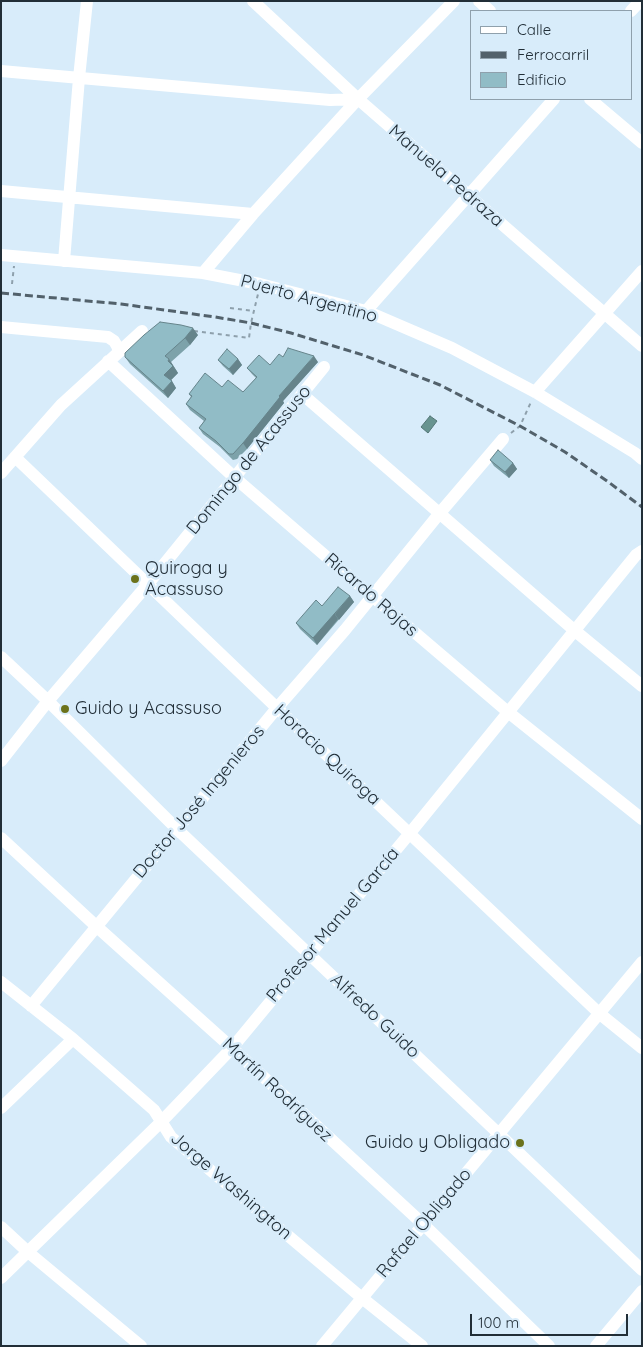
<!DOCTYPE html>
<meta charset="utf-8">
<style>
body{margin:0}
#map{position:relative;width:643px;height:1347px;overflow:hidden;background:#d8ecfa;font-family:Quicksand,sans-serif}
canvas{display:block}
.frame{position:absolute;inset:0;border:2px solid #212e37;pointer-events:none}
.legend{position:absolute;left:470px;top:10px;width:162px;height:90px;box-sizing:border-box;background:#d8ecfa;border:1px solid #8fa0ac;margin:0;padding:6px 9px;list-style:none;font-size:15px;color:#212e37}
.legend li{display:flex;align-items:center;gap:10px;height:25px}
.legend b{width:25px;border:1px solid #8fa0ac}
.scale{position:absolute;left:470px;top:1314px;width:158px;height:22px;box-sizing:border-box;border:2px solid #212e37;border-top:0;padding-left:6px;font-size:15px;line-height:18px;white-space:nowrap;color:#212e37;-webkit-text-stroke:4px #d8ecfa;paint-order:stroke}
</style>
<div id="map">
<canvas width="643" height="1347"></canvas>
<div class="frame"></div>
<ul class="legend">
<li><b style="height:6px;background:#fff"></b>Calle</li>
<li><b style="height:6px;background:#52616b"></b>Ferrocarril</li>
<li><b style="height:14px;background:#91bcc6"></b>Edificio</li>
</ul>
<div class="scale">100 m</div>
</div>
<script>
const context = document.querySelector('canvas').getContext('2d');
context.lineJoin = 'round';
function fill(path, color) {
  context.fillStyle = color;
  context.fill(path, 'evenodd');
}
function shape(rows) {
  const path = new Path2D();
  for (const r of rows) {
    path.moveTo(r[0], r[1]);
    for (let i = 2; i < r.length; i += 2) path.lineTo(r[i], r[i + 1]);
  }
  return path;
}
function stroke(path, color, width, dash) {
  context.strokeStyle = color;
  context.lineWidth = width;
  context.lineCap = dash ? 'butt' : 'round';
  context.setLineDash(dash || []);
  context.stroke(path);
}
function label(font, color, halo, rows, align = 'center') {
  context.font = font + ' Quicksand,sans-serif';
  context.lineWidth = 5;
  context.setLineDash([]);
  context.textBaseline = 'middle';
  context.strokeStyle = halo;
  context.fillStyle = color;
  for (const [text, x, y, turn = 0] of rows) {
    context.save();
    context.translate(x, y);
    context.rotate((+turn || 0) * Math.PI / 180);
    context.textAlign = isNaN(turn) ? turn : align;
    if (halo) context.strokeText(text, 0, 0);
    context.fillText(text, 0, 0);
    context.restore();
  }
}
const water = shape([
 [430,416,437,421,428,433,421,427,430,416]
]);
const path = shape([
 [12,284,14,266],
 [230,308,253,311],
 [194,331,249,338,251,323,258,294],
 [511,433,520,426,531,402]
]);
const minor = shape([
 [253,1,358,99,642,346],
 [479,1,490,11],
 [631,11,640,1],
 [1,71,330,100,358,99],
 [590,99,642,143],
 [1,191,253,214],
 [1,255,203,273,260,284,366,311,452,348,535,392,635,453,642,459],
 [64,261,79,78,87,1],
 [203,273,253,214,358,99,454,1],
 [366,311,554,99],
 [1,327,108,337,114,341,117,346,119,351],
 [108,361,235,478,372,596,508,712,642,819],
 [535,392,642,271],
 [302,394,574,630,642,686],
 [15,457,277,708,600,1014,642,1048],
 [1,473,61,405,142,331],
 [1,657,48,701,177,829,499,1134,642,1270],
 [1,761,48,701,148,584,324,367],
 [1,838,96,926,232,1048,423,1224,549,1346],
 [1,982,73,1039,154,1110,171,1137,362,1298,422,1346],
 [31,1006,277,708,345,630,439,514,503,439],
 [1,1108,73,1039],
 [1,1227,28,1252,141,1346],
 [1,1278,161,1122,232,1048,410,833,636,555,642,551],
 [322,1346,642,962],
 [596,1346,642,1291]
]);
const rail = shape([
 [1,293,121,304,215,317,251,323,291,333,363,355,440,385,520,426,565,452,607,481,642,507]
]);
const wall = shape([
 [160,322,198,335,190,345,171,362,178,373,171,380,176,388,168,398,130,364,125,357],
 [283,357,318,362,283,401,284,403,247,449,237,459,233,460,220,447,203,434,199,428,204,421,190,410,186,404,191,397,189,394,222,387,243,392,256,378,252,374,247,368,270,365],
 [238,359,242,365,233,375,223,366,218,360],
 [490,460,513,463,517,469,509,478,494,466],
 [350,596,354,602,317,645,300,629,296,623,322,606]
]);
const shadedWall = shape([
 [193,328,198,335,190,345,185,338],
 [314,356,318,362,283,401,284,403,247,449,243,443,279,396],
 [169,359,178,373,169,382,164,375,168,361],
 [238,359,242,365,233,375,229,369],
 [172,381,176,388,168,398,163,391],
 [513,463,517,469,509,478,505,472],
 [350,596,354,602,339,620,335,614],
 [334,613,338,619,317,645,313,638]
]);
const building = shape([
 [160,322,181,325,193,328,185,338,165,356,169,359,168,361,173,366,164,375,172,381,163,391,125,357,125,353,144,335,160,322],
 [288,348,314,356,279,396,280,397,243,443,233,454,229,454,216,441,199,428,206,419,186,404,192,396,189,394,205,373,222,387,228,380,243,392,257,377,247,368,259,355,270,365,279,354,283,357,288,348],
 [227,349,238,359,229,369,218,360,227,349],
 [498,450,513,463,505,472,490,460,498,450],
 [338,587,350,596,313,638,296,623,316,600,322,606,338,587]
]);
const markers = [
 [135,579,5,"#6b721b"],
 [65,709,5,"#6b721b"],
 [520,1143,5,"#6b721b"]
];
const streetNames = [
 ["Manuela Pedraza",446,176,41],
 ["Puerto Argentino",309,299,15],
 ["Domingo de Acassuso",249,460,-51],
 ["Ricardo Rojas",371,595,41],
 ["Horacio Quiroga",327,755,43],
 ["Doctor José Ingenieros",199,802,-50],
 ["Profesor Manuel García",333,925,-50],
 ["Alfredo Guido",375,1016,43],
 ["Martín Rodríguez",277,1090,43],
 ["Jorge Washington",231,1186,41],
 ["Rafael Obligado",424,1223,-50]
];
const poiNames = [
 ["Quiroga y",145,569],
 ["Acassuso",145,590],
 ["Guido y Acassuso",75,709],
 ["Guido y Obligado",510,1143,"right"]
];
fill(water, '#689490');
stroke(water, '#537575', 1);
stroke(path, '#8ea0ac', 2, [4, 4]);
stroke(minor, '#fff', 12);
stroke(rail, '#52616b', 3, [8, 4]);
fill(wall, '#7da2aa');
fill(shadedWall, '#66848b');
fill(building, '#91bcc6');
stroke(building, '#66848b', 1);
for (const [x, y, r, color] of markers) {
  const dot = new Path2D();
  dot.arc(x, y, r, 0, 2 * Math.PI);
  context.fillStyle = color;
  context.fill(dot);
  stroke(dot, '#d8ecfa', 2);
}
label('18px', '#212e37', '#d8ecfa', streetNames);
label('18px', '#212e37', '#d8ecfa', poiNames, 'left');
</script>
